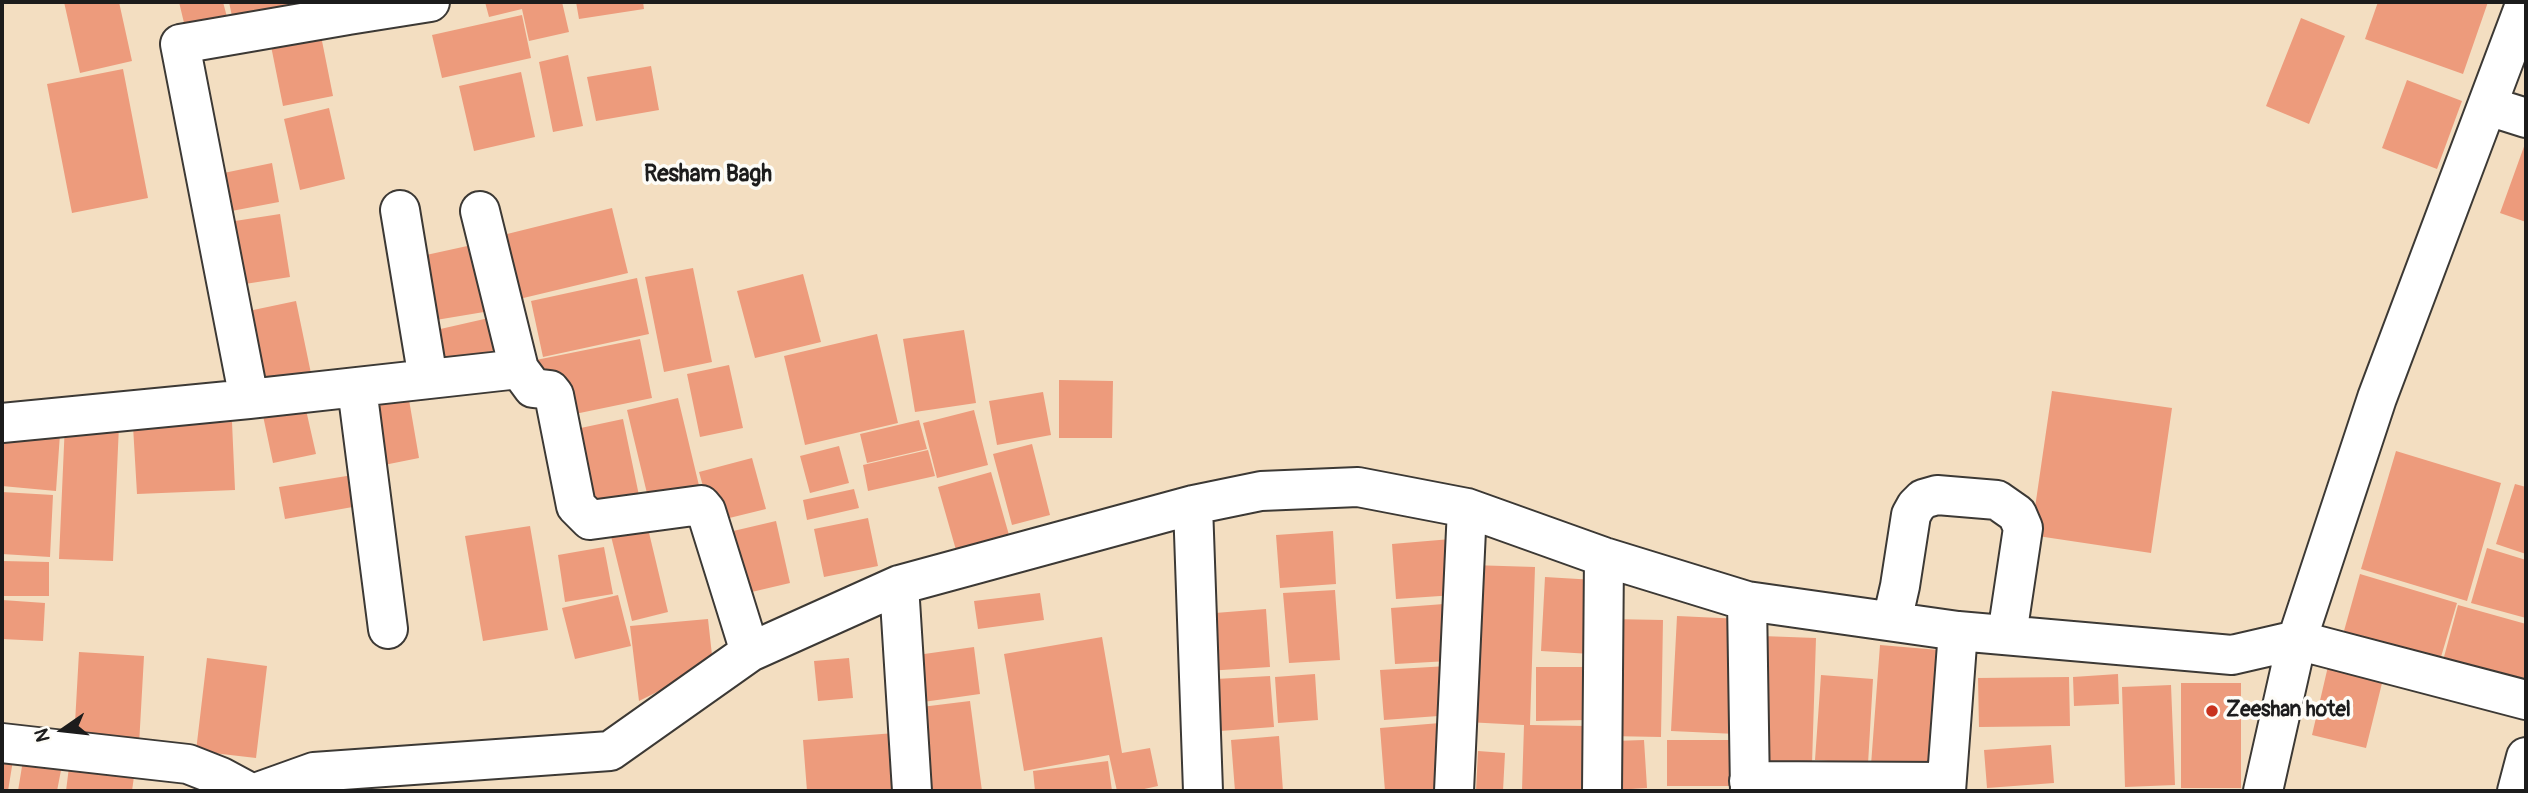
<!DOCTYPE html>
<style>
body{margin:0}
#map{position:relative;width:2528px;height:793px;overflow:hidden;background:#f3dec1;font-family:Pangolin,sans-serif}
canvas{display:block}
.frame{position:absolute;inset:0;border:4px solid #1c1c1c;pointer-events:none}
.north{position:absolute;left:28px;top:695px;width:70px;height:70px;-webkit-text-stroke:5px #fdfcf7;paint-order:stroke;rotate:256deg;font-size:19px;font-weight:700;line-height:28px;text-align:center;color:#1c1c1c}
.north::after{content:'';display:block;margin:auto;width:24px;height:32px;background:#1c1c1c;clip-path:polygon(50% 0,100% 100%,50% 72%,0 100%)}
</style>
<div id="map">
<canvas width="2528" height="793"></canvas>
<div class="frame"></div>
<div class="north">N</div>
</div>
<script>
const context = document.querySelector('canvas').getContext('2d');
context.lineJoin = 'round';
function fill(path, color) {
  context.fillStyle = color;
  context.fill(path, 'evenodd');
}
function shape(rows) {
  const path = new Path2D();
  for (const r of rows) {
    path.moveTo(r[0], r[1]);
    for (let i = 2; i < r.length; i += 2) path.lineTo(r[i], r[i + 1]);
  }
  return path;
}
function stroke(path, color, width, dash) {
  context.strokeStyle = color;
  context.lineWidth = width;
  context.lineCap = dash ? 'butt' : 'round';
  context.setLineDash(dash || []);
  context.stroke(path);
}
function label(font, color, halo, rows, align = 'center') {
  context.font = font + ' Pangolin,sans-serif';
  context.lineWidth = 7;
  context.setLineDash([]);
  context.textBaseline = 'middle';
  context.strokeStyle = halo;
  context.fillStyle = color;
  for (const [text, x, y, turn = 0] of rows) {
    context.save();
    context.translate(x, y);
    context.rotate((+turn || 0) * Math.PI / 180);
    context.textAlign = isNaN(turn) ? turn : align;
    if (halo) context.strokeText(text, 0, 0);
    context.fillText(text, 0, 0);
    context.restore();
  }
}
const building = shape([
 [64,2,119,2,132,61,80,73],
 [179,2,223,2,227,17,185,27],
 [229,2,325,2,233,21],
 [485,2,562,2,569,32,529,41,522,9,489,17],
 [576,2,643,2,644,9,579,19],
 [2378,2,2488,2,2463,74,2365,39],
 [522,15,531,58,442,78,432,35],
 [2301,18,2345,36,2309,124,2266,106],
 [319,26,333,96,283,106,269,36],
 [568,55,583,126,553,132,539,62],
 [651,66,659,110,596,121,587,77],
 [123,69,148,198,72,213,47,84],
 [521,72,535,137,474,151,459,86],
 [2407,80,2462,101,2437,169,2382,148],
 [329,108,345,179,300,190,284,119],
 [2526,141,2526,222,2500,213],
 [272,163,279,202,221,213,214,175],
 [612,208,628,273,515,300,499,236],
 [280,214,290,277,232,286,222,223],
 [481,243,496,310,430,321,417,257],
 [693,268,712,362,664,372,645,277],
 [803,274,821,342,755,358,737,291],
 [637,278,649,334,543,357,531,301],
 [296,301,313,383,256,395,239,313],
 [502,315,510,347,443,362,436,330],
 [964,330,976,403,915,412,903,339],
 [877,334,898,423,805,445,784,356],
 [640,339,652,398,570,415,561,375,530,382,526,362],
 [729,365,743,428,700,437,687,374],
 [1059,380,1113,381,1112,438,1059,438],
 [2052,391,2172,408,2151,553,2031,535],
 [1043,392,1051,435,997,445,989,401],
 [408,394,419,458,374,467,362,403],
 [678,398,702,498,651,510,627,410],
 [304,401,316,454,273,463,262,411],
 [974,410,988,465,937,478,923,423],
 [623,419,641,505,594,515,576,429],
 [919,420,927,449,867,463,860,434],
 [232,422,235,490,137,494,133,426],
 [65,423,119,425,113,561,59,559],
 [2,429,60,434,56,491,2,486],
 [1032,444,1050,515,1012,525,993,454],
 [839,446,849,483,810,493,800,456],
 [928,450,935,476,868,491,863,465],
 [2396,451,2501,483,2467,601,2361,569],
 [752,458,766,509,713,522,699,472],
 [991,472,1009,535,956,550,938,487],
 [359,474,364,505,285,519,279,487],
 [2515,484,2526,487,2526,554,2496,544],
 [854,489,859,508,807,520,803,500],
 [2,492,53,495,50,557,2,554],
 [645,516,668,612,632,621,608,524],
 [868,518,878,566,824,577,814,529],
 [776,521,790,583,743,594,729,532],
 [530,526,548,630,483,641,465,536],
 [1333,531,1336,584,1280,588,1276,535],
 [1451,539,1455,595,1396,599,1392,544],
 [604,547,613,594,565,602,558,555],
 [2487,548,2526,560,2526,618,2471,603],
 [2,561,49,562,49,596,2,596],
 [1471,565,1535,567,1530,725,1586,726,1585,791,1522,790,1524,725,1466,722],
 [2360,574,2457,603,2438,667,2342,638],
 [1545,577,1595,580,1591,654,1541,651],
 [1335,590,1340,660,1289,663,1283,593],
 [1040,593,1044,620,978,629,974,601],
 [618,595,631,646,575,659,562,608],
 [2,600,45,603,43,641,2,639],
 [1444,604,1449,661,1395,664,1391,608],
 [2458,605,2526,624,2526,691,2441,668],
 [1266,609,1270,667,1206,671,1202,614],
 [1677,616,1742,619,1736,734,1671,731],
 [708,619,713,664,639,701,630,626],
 [1610,619,1663,620,1661,737,1608,736],
 [1762,636,1816,638,1812,764,1758,762],
 [1102,637,1122,753,1150,748,1158,786,1135,791,1117,791,1109,755,1024,771,1004,654],
 [1880,645,1939,650,1930,770,1871,765],
 [974,647,980,694,923,702,917,655],
 [79,652,144,656,139,745,74,741],
 [207,658,267,666,256,758,196,751],
 [849,658,853,698,818,701,814,661],
 [2329,662,2384,675,2366,748,2312,735],
 [1448,666,1452,715,1384,720,1380,670],
 [1536,667,1588,667,1588,720,1536,721],
 [1315,674,1318,720,1278,723,1275,677],
 [2118,674,2119,704,2074,706,2073,677],
 [1821,675,1873,679,1868,764,1815,760],
 [1270,676,1274,727,1220,731,1216,679],
 [2069,677,2070,726,1979,727,1978,678],
 [2181,683,2241,683,2241,788,2181,788],
 [2171,685,2175,785,2125,787,2122,687],
 [970,701,982,791,924,791,913,708],
 [1440,723,1446,791,1385,791,1380,728],
 [895,733,899,791,807,791,803,740],
 [1279,736,1283,791,1235,791,1231,740],
 [1644,740,1647,788,1615,790,1613,741],
 [1667,740,1730,740,1731,786,1667,786],
 [2051,745,2054,783,1987,788,1984,750],
 [1478,751,1505,753,1503,791,1476,791],
 [2,752,14,754,8,791,2,791],
 [24,754,63,760,57,791,18,791],
 [70,759,135,769,132,791,66,791],
 [1108,761,1112,791,1035,791,1033,771]
]);
const minor = shape([
 [348,15,430,2],
 [2488,106,2526,118],
 [400,210,428,379],
 [480,211,519,369,533,388,550,390,554,395,576,506,590,520,701,505,706,511,750,652],
 [357,388,388,629],
 [249,399,180,44,348,15,346,2],
 [2,423,249,399,519,369],
 [1193,505,1203,791],
 [899,585,912,791],
 [1747,601,1750,791],
 [1892,621,1900,586,1911,515,1916,506,1923,499,1937,495,1997,500,2017,514,2023,528,2007,635],
 [2,743,188,764,221,777,247,791],
 [1749,781,1946,782],
 [261,791,314,772,610,751,750,652,899,585,1193,505,1261,491,1358,487,1467,508,1604,557,1747,601,1958,631,2232,655,2297,640,2377,398,2526,2],
 [1454,791,1467,508],
 [1602,791,1604,557],
 [1946,791,1958,631],
 [2263,791,2297,640,2526,700],
 [2517,791,2526,757]
]);
const markers = [
 [2212,711,7,"#c8321e"]
];
const poiNames = [
 ["Zeeshan hotel",2226,711]
];
const neighbourhoodNames = [
 ["Resham Bagh",708,175]
];
fill(building, '#ed9b7c');
stroke(minor, '#3c3935', 42);
stroke(minor, '#fff', 38);
for (const [x, y, r, color] of markers) {
  const dot = new Path2D();
  dot.arc(x, y, r, 0, 2 * Math.PI);
  context.fillStyle = color;
  context.fill(dot);
  stroke(dot, '#fdfcf7', 2.5);
}
label('bold 21px', '#1c1c1c', '#fdfcf7', poiNames, 'left');
label('bold 23px', '#1c1c1c', '#fdfcf7', neighbourhoodNames);
</script>
